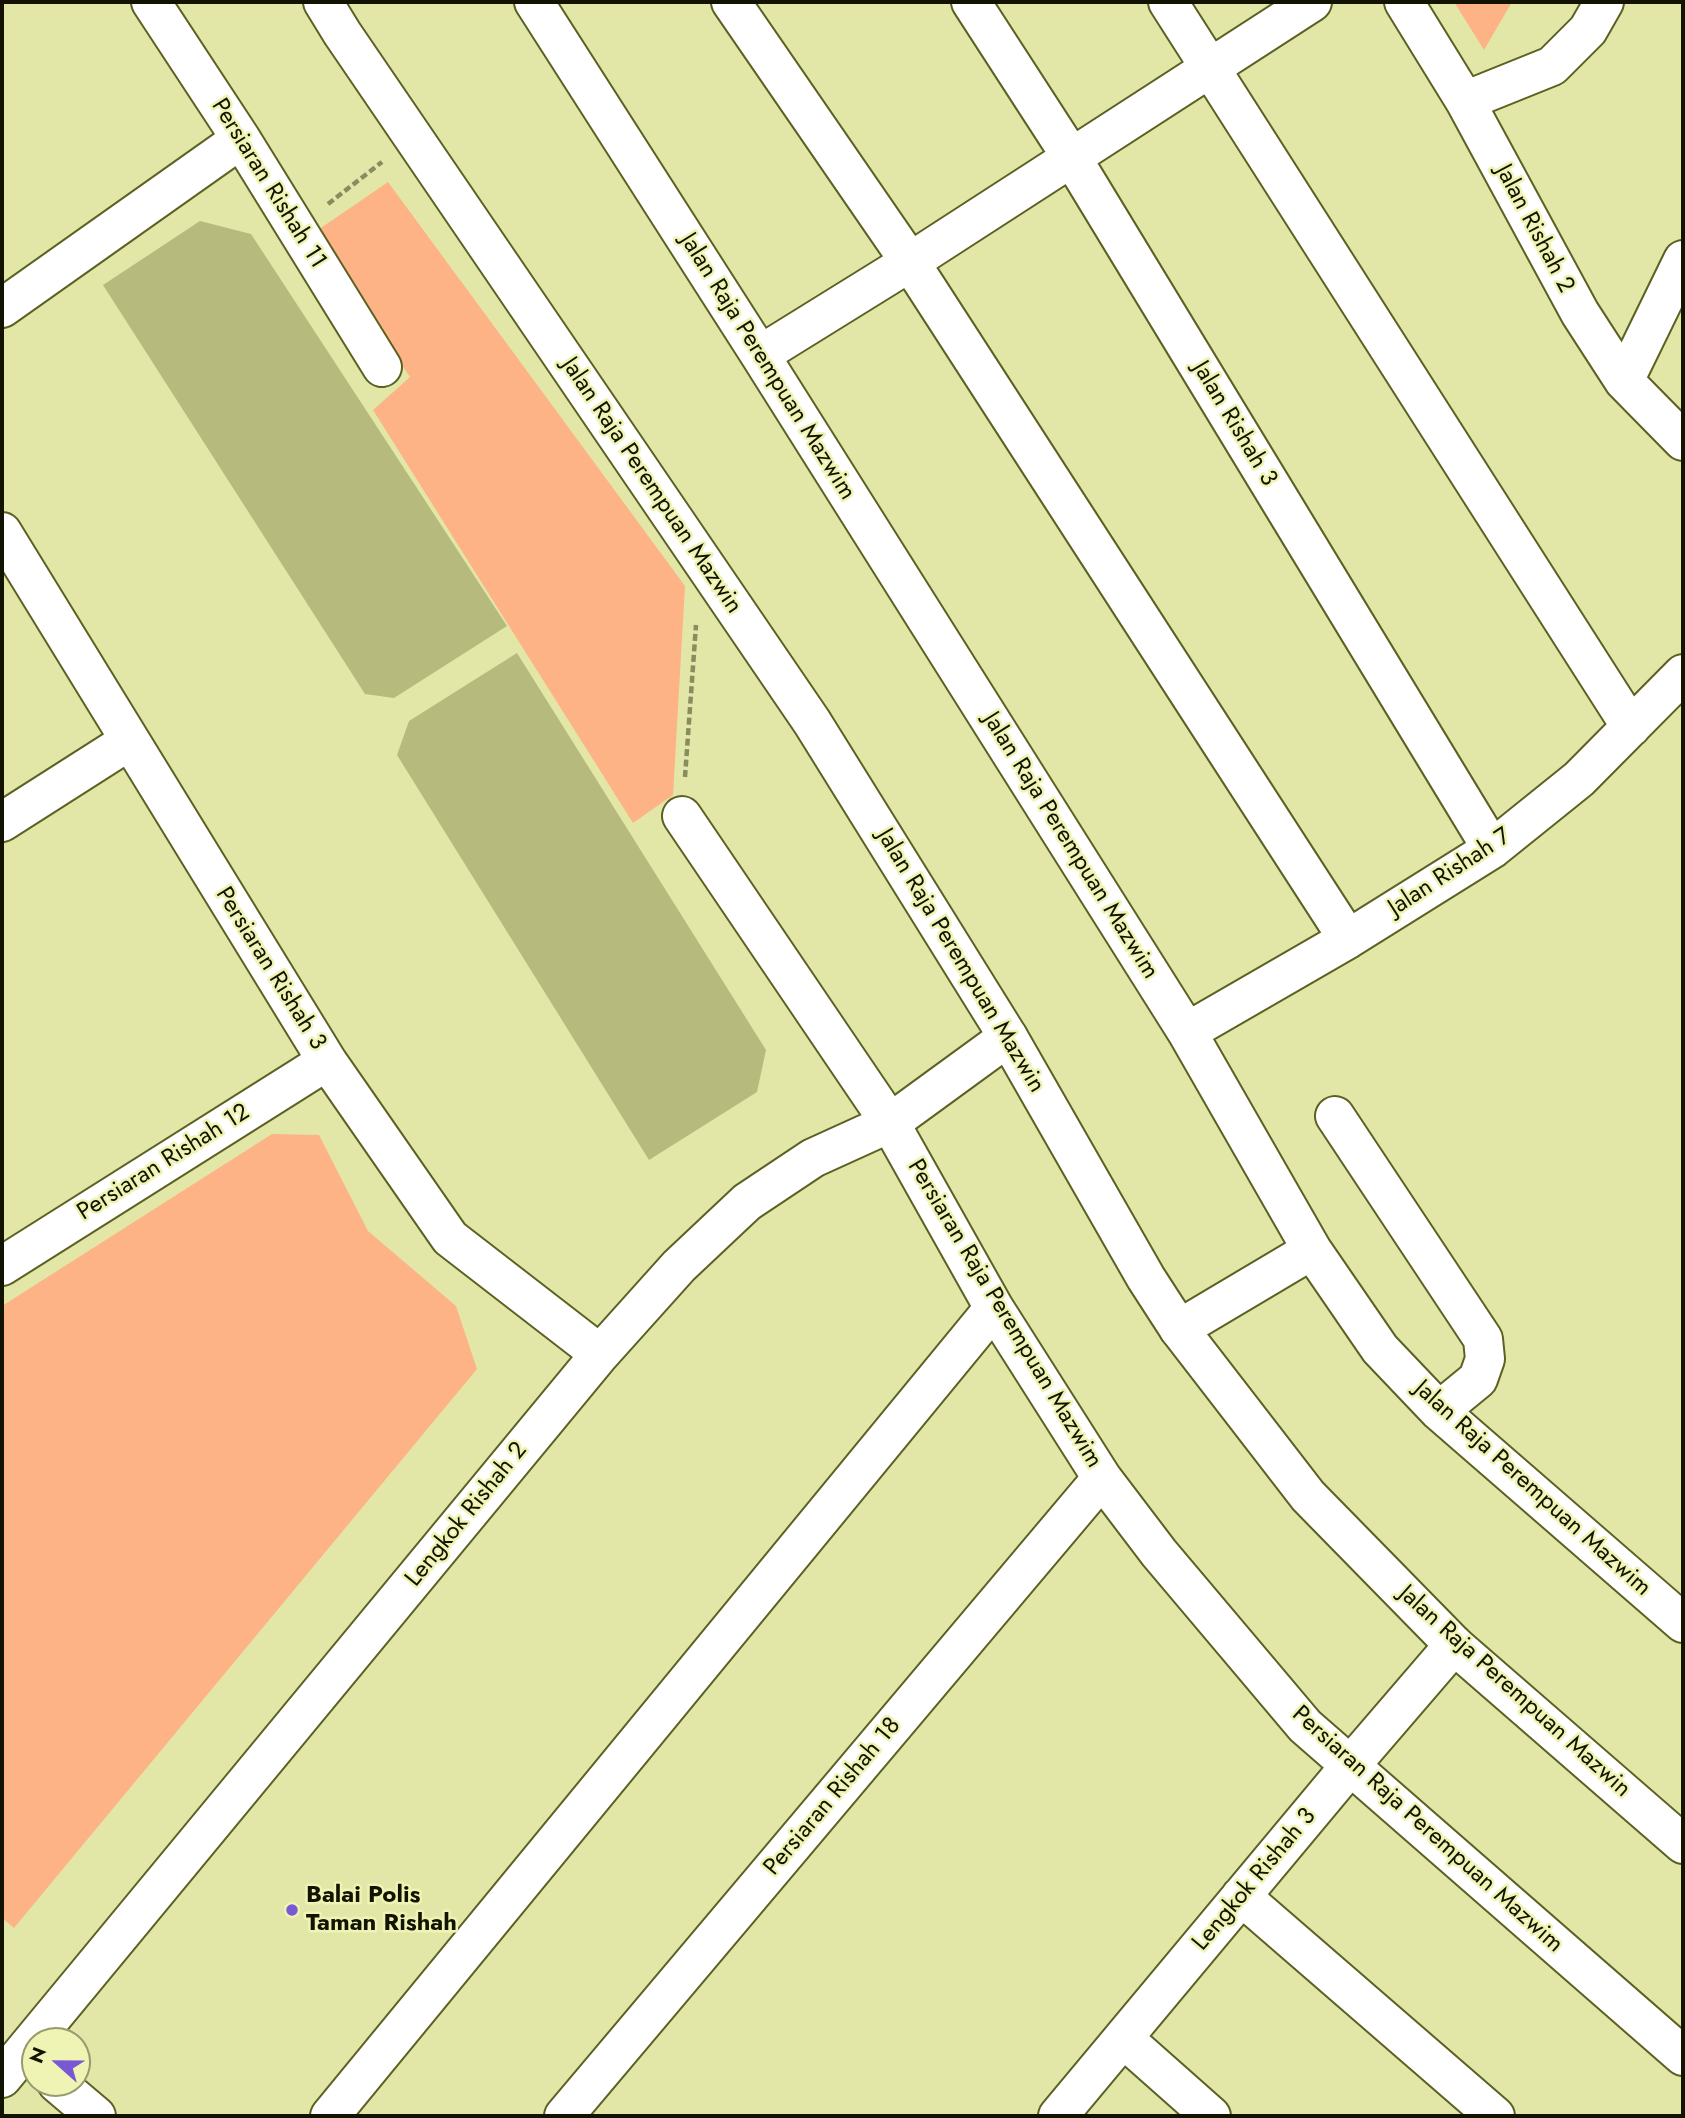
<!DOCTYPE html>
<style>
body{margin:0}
#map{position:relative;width:1685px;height:2118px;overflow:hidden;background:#e2e7a7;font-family:Jost,sans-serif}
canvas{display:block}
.frame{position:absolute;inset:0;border:4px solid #121300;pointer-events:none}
.north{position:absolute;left:21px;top:2027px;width:70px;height:70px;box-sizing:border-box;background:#eff4b4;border:2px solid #979a6c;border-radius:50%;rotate:291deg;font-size:19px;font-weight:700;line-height:28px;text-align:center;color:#121300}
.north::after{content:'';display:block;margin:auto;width:24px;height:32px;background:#7959d3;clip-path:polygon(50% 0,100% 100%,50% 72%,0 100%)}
</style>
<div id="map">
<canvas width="1685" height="2118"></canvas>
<div class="frame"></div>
<div class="north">N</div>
</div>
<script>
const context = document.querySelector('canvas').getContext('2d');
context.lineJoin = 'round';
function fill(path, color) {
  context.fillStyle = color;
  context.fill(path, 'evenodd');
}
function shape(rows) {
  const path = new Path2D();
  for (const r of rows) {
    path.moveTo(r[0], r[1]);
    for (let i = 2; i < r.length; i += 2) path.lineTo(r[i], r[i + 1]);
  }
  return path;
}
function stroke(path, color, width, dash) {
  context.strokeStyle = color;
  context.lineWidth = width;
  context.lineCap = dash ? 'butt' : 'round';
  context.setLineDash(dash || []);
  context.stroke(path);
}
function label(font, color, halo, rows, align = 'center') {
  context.font = font + ' Jost,sans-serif';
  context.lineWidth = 5;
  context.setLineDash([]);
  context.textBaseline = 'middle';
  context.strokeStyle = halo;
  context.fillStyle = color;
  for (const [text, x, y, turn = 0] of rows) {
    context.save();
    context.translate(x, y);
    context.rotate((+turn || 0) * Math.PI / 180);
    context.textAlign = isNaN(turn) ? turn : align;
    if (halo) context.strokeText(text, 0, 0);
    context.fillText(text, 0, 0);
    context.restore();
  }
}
const green = shape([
 [1454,2,1512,2,1484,50],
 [388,182,685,586,673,795,633,823,373,410,410,377,312,234],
 [272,1134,319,1135,368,1231,456,1306,477,1369,14,1928,2,1918,2,1306]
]);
const building = shape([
 [200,221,251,234,507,626,394,698,365,694,103,285],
 [517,653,766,1050,757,1092,649,1160,397,755,409,721]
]);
const path = shape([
 [328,204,382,162],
 [685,777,696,625]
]);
const minor = shape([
 [151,2,241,139,382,367],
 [534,2,760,355,1187,1032,1312,1250,1380,1349,1439,1411,1683,1623],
 [731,2,910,262,1348,939],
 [971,2,1072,158,1492,849],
 [1168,2,1631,727],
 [1404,2,1465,101,1580,313,1624,381,1683,441],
 [1465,101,1552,66,1588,30,1604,2],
 [2,308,241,139],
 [760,355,910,262,1312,2],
 [1624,381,1683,260],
 [2,532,327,1061,450,1238,600,1354],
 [682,816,890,1123,994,1308,1102,1478,1159,1553,1305,1726,1683,2056],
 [2,822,129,741],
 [1187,1032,1348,939,1492,849,1579,779,1683,674],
 [1335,1116,1483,1339,1485,1359,1478,1379,1439,1411],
 [2,1266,327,1061],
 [1179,1329,1312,1250],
 [1241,1896,1495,2116],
 [1123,2038,1211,2116],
 [2,2078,600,1354,679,1266,747,1202,813,1158,890,1123,1008,1037],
 [57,2083,96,2116],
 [330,2116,994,1308],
 [564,2116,1102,1478],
 [1058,2116,1350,1766,1454,1645]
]);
const major = shape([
 [323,2,342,33,812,722,1008,1037,1146,1278,1179,1329,1308,1496,1454,1645,1683,1844]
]);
const markers = [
 [292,1910,7,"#7959d3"]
];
const streetNames = [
 ["Persiaran Rishah 11",268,184,58],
 ["Jalan Rishah 2",1534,229,62],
 ["Jalan Raja Perempuan Mazwim",767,367,58],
 ["Jalan Rishah 3",1234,424,59],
 ["Jalan Raja Perempuan Mazwin",651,486,56],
 ["Jalan Raja Perempuan Mazwim",1070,846,58],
 ["Jalan Rishah 7",1450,873,-33],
 ["Jalan Raja Perempuan Mazwin",960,961,59],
 ["Persiaran Rishah 3",270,969,58],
 ["Persiaran Rishah 12",164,1163,-32],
 ["Persiaran Raja Perempuan Mazwim",1004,1314,59],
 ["Jalan Raja Perempuan Mazwim",1532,1489,42],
 ["Lengkok Rishah 2",467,1515,-51],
 ["Jalan Raja Perempuan Mazwin",1514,1692,42],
 ["Persiaran Rishah 18",833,1797,-50],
 ["Persiaran Raja Perempuan Mazwim",1427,1830,42],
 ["Lengkok Rishah 3",1255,1880,-50]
];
const poiNames = [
 ["Balai Polis",306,1896],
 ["Taman Rishah",306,1924]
];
fill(green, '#feb387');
fill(building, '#b6ba7c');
stroke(minor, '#5d6023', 42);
stroke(major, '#5d6023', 42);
stroke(path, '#898c5f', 4.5, [7, 3.5]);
stroke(minor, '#fff', 38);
stroke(major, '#fff', 38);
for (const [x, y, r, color] of markers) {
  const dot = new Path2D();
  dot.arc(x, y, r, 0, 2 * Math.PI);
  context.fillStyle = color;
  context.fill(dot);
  stroke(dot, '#eff4b4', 2.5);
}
label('24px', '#121300', '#eff4b4', streetNames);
label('bold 24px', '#121300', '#eff4b4', poiNames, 'left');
</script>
